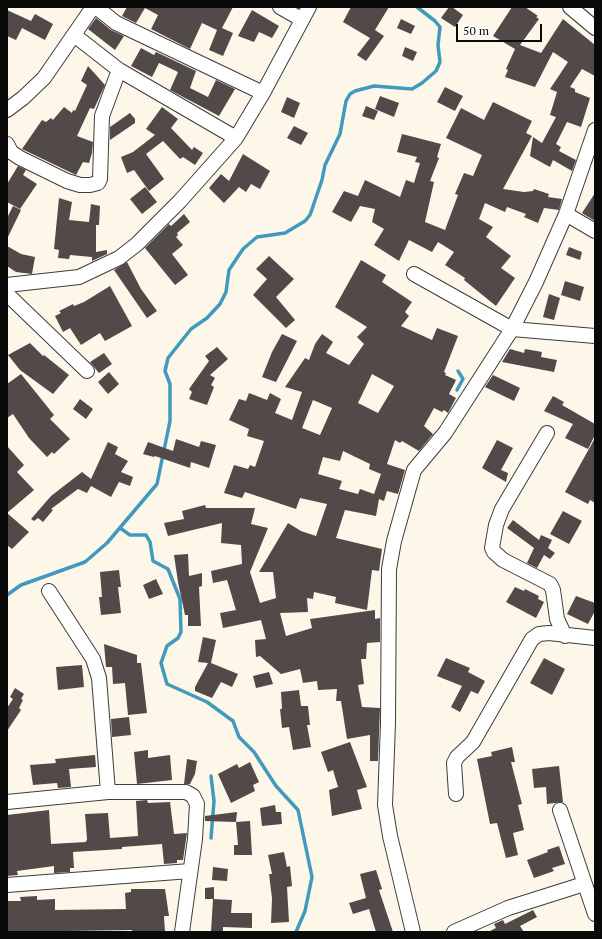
<!DOCTYPE html>
<style>
body{margin:0}
#map{position:relative;width:602px;height:939px;overflow:hidden;background:#fdf7e9;font-family:"PT Serif",serif}
canvas{display:block}
.frame{position:absolute;inset:0;border:8px solid #0a0a0a;pointer-events:none}
.scale{position:absolute;left:456px;top:24px;width:86px;height:18px;box-sizing:border-box;border:2px solid #0a0a0a;border-top:0;padding-left:5px;font-size:12px;line-height:14px;white-space:nowrap;color:#0a0a0a;-webkit-text-stroke:3px #fff;paint-order:stroke}
</style>
<div id="map">
<canvas width="602" height="939"></canvas>
<div class="frame"></div>
<div class="scale">50 m</div>
</div>
<script>
const context = document.querySelector('canvas').getContext('2d');
context.lineJoin = 'round';
function shape(rows) {
  const path = new Path2D();
  for (const r of rows) {
    path.moveTo(r[0], r[1]);
    for (let i = 2; i < r.length; i += 2) path.lineTo(r[i], r[i + 1]);
  }
  return path;
}
function stroke(path, color, width, dash) {
  context.strokeStyle = color;
  context.lineWidth = width;
  context.lineCap = dash ? 'butt' : 'round';
  context.setLineDash(dash || []);
  context.stroke(path);
}
function fill(path, color) {
  context.fillStyle = color;
  context.fill(path, 'evenodd');
}
const stream = shape([
 [457,390,463,379,458,371],
 [120,528,130,535,146,535,150,542,153,561,168,569,180,599,181,632,178,638,167,646,161,663,167,684,207,702,233,721,239,737,254,752,276,786,298,810,312,877,305,911,296,932],
 [7,595,21,585,85,562,107,543,157,484,170,421,170,384,165,371,168,358,191,329,207,318,220,304,226,292,229,270,243,249,257,237,285,233,305,221,310,215,322,180,325,165,340,134,346,101,350,94,355,91,374,86,412,89,422,83,436,71,440,62,438,45,440,27,435,21,417,7],
 [211,838,214,801,211,776]
]);
const building = shape([
 [127,7,233,7,222,28,233,33,223,56,209,50,217,30,202,23,190,49,151,29,158,15,145,8,136,23,122,16],
 [351,7,389,7,375,30,384,36,366,61,357,55,370,38,343,22],
 [449,7,452,7,463,15,455,27,441,18],
 [512,7,525,7,538,16,536,17,539,19,520,45,541,53,563,19,595,45,595,76,582,69,570,87,575,89,575,92,590,98,581,127,567,122,556,144,561,147,559,151,576,160,572,171,553,160,550,167,530,156,533,137,542,143,556,117,550,115,557,92,550,89,568,62,553,52,535,87,505,77,508,70,506,69,515,49,493,36],
 [7,10,31,21,35,14,53,24,45,40,22,28,16,40,7,36],
 [252,10,279,26,272,38,259,32,254,42,238,36],
 [96,18,111,30,124,36,115,50,88,29],
 [401,19,415,26,411,34,397,28],
 [405,47,417,52,413,61,402,56],
 [141,48,154,55,156,52,196,71,190,88,208,97,216,80,235,89,219,116,170,90,178,72,159,63,152,77,131,66],
 [88,66,105,85,94,109,90,108,77,136,93,142,92,153,89,163,83,162,76,175,22,149,42,120,46,122,51,118,53,120,64,107,72,113,73,110,75,111,87,85,81,81],
 [445,87,463,96,455,111,437,102],
 [380,96,399,103,394,117,375,109],
 [287,97,300,103,294,118,281,112],
 [493,102,532,121,526,133,532,136,503,189,524,192,533,191,534,189,549,194,548,197,562,199,559,210,544,208,538,223,524,217,526,214,507,207,505,212,485,203,479,219,493,227,486,237,511,256,501,268,515,278,496,306,464,280,465,278,445,265,454,252,438,242,432,252,409,240,399,261,374,245,384,229,372,222,375,209,360,206,351,222,332,212,344,191,358,196,365,180,400,197,406,180,414,183,420,163,415,162,417,157,397,152,402,134,441,144,437,157,439,158,430,181,434,182,425,222,445,230,458,195,455,194,464,173,473,176,482,155,446,138,461,108,484,120],
 [366,106,378,111,374,120,362,116],
 [162,107,178,119,171,128,192,150,194,147,203,153,195,165,183,157,180,159,163,141,146,154,164,179,149,191,134,170,127,173,121,157,133,152,155,135,146,129],
 [130,113,135,119,135,123,110,140,110,127],
 [294,126,308,133,301,145,287,138],
 [243,154,270,171,260,189,251,184,246,192,239,187,224,203,209,188,221,174,229,181],
 [18,166,26,170,23,175,37,184,20,209,7,202,7,184],
 [145,187,157,202,142,214,130,199],
 [595,193,595,221,582,213],
 [59,198,72,202,69,220,89,222,91,204,100,206,99,225,96,225,96,252,107,250,107,254,92,261,92,257,70,255,69,259,58,258,59,250,54,249],
 [13,206,21,210,7,239,7,218],
 [184,214,190,222,177,233,178,235,176,237,183,245,172,254,188,275,175,285,145,248,169,224,171,226],
 [7,246,21,254,35,257,32,274,16,272,7,266],
 [569,247,582,252,580,260,566,255],
 [269,256,294,279,276,297,295,320,286,328,253,295,267,279,256,269],
 [361,260,386,275,382,282,412,302,405,312,409,316,401,326,432,340,437,328,458,336,444,372,446,373,445,375,456,380,449,394,456,398,448,413,444,410,442,412,434,408,424,426,433,434,419,451,402,441,400,443,395,440,387,464,405,470,398,494,387,491,384,501,379,499,376,516,345,510,336,538,382,549,379,571,372,570,367,610,335,603,336,597,314,592,313,599,307,598,308,612,280,613,286,636,312,628,310,619,375,610,375,619,380,618,380,642,367,643,366,659,361,659,364,684,358,685,362,707,380,708,378,761,370,761,370,735,347,739,341,701,336,701,337,689,318,690,317,681,303,683,300,669,281,674,260,656,256,657,255,640,266,639,261,620,223,628,220,613,236,610,227,580,213,583,211,571,242,564,241,545,221,543,222,523,168,536,164,523,184,519,182,511,205,505,206,508,255,508,251,524,268,528,250,572,260,603,276,598,273,572,259,572,288,523,301,531,316,536,327,504,300,498,296,509,245,492,242,498,224,493,234,465,248,469,250,465,255,467,264,441,247,436,249,429,229,420,239,399,246,401,249,393,267,400,270,393,281,399,275,413,292,420,302,392,285,387,305,358,309,360,315,344,322,334,333,342,326,353,349,365,364,344,357,337,367,327,335,307],
 [372,374,394,386,378,413,358,403],
 [313,400,332,408,320,435,302,428],
 [343,451,370,464,369,469,381,474,374,494,360,489,358,494,339,489,342,481,318,474,323,457,340,461],
 [127,262,141,289,157,311,147,318,114,270],
 [565,281,584,287,580,301,561,295],
 [110,286,132,326,105,341,100,333,81,345,70,328,63,332,55,316,61,313,59,311,73,304,74,306,84,302],
 [549,294,560,298,554,320,543,317],
 [282,334,297,341,276,382,262,377,272,352],
 [30,343,43,356,44,355,69,375,53,394,20,370,8,355],
 [217,347,228,359,210,375,215,378,211,385,214,387,207,405,189,399,192,392,189,389,209,361,205,356],
 [510,349,524,353,525,349,542,352,541,357,557,360,554,372,502,362],
 [104,353,112,364,99,373,90,362],
 [109,372,119,384,108,394,98,382],
 [21,374,54,415,50,419,70,439,54,454,52,452,47,457,29,438,13,414,7,418,7,384],
 [493,375,520,388,514,401,485,387],
 [553,396,564,402,562,405,595,424,595,435,588,449,565,438,573,424,544,411],
 [80,399,93,409,86,419,73,409],
 [595,438,595,503,590,500,588,504,565,492],
 [176,439,199,447,201,441,216,445,209,468,191,462,190,468,155,456,154,457,143,454,148,442,173,451],
 [497,440,513,448,501,470,508,473,506,482,482,468],
 [108,442,118,447,115,454,128,461,121,472,133,477,130,486,119,482,111,497,91,486,87,493,78,489,51,509,53,510,43,522,38,518,34,521,31,519,51,496,82,472,91,479],
 [7,446,24,465,17,472,34,490,7,513,29,532,12,549,7,545],
 [563,511,582,521,569,544,550,534],
 [513,520,539,540,541,535,552,540,548,548,555,553,550,559,544,555,537,568,527,563,534,548,507,528],
 [188,554,189,576,202,573,202,586,199,587,201,626,188,626,188,615,185,615,178,582,174,555],
 [119,570,121,587,118,587,121,613,101,615,99,597,102,597,100,572],
 [156,579,163,594,149,599,143,585],
 [515,587,524,591,525,589,539,596,538,599,544,602,536,618,506,602],
 [576,596,595,603,595,611,588,624,567,614],
 [203,637,216,640,211,663,238,674,232,687,221,682,212,698,195,691,195,687,208,663,198,662],
 [104,644,137,655,137,663,141,663,147,713,128,715,125,683,113,684,112,667,106,667],
 [446,658,470,668,468,672,485,681,478,694,471,691,460,712,451,707,462,686,437,676],
 [544,658,565,669,552,695,530,683],
 [82,665,84,687,58,690,56,667],
 [269,672,273,684,256,688,253,676],
 [15,688,24,694,21,699,23,700,19,708,21,710,7,731,7,708,13,699,10,697],
 [299,690,301,706,308,706,310,725,307,725,311,747,293,750,289,727,282,728,280,709,282,709,281,692],
 [129,717,131,735,112,737,111,719],
 [350,742,367,787,357,790,362,809,332,816,329,790,338,787,333,770,328,772,321,752],
 [512,747,515,762,511,762,522,804,518,805,524,830,513,833,518,855,506,858,497,823,490,824,477,759,492,756,491,752],
 [148,750,148,758,170,755,172,780,137,784,134,752],
 [95,755,96,767,69,769,71,787,58,788,57,783,33,785,30,765,56,763,55,759],
 [187,759,197,761,195,774,190,784,184,784],
 [250,762,259,782,253,785,255,791,231,803,218,774,237,764,239,768],
 [559,766,563,802,547,804,546,787,534,788,532,769],
 [147,800,148,803,170,802,174,834,187,833,183,860,177,860,177,863,164,864,162,844,122,847,122,849,73,852,74,868,70,868,70,872,54,873,54,866,17,871,18,875,7,876,7,815,49,810,51,844,86,842,87,839,85,814,108,813,110,838,138,836,136,801],
 [275,805,276,812,281,812,282,824,262,826,260,808],
 [237,812,236,822,205,821,205,816],
 [250,821,252,855,234,855,234,845,238,845,236,822],
 [559,846,565,864,552,868,554,871,534,878,527,860,548,852,547,850],
 [284,852,287,867,290,866,292,886,287,887,289,922,271,923,272,898,269,874,272,874,268,855],
 [213,867,228,869,227,881,212,880],
 [376,870,382,889,379,890,393,932,376,932,369,909,353,914,349,903,366,898,360,874],
 [214,887,214,899,205,899,205,888],
 [131,889,165,889,169,916,164,916,165,932,132,932,132,930,7,932,7,901,21,901,20,897,37,896,37,900,55,899,55,910,126,909,125,893,131,892],
 [213,899,232,900,231,913,252,913,252,928,223,927,223,932,211,932],
 [533,910,537,917,520,926,524,932,488,932,496,928,494,924,503,920,505,924]
]);
const minor = shape([
 [96,7,116,23,263,93],
 [280,7,301,19],
 [570,7,595,28],
 [74,35,119,70,236,138],
 [7,110,23,98,44,78,93,7],
 [7,144,11,152,20,158,67,181,80,185,90,185,98,183,100,179,102,116,119,70],
 [566,214,595,231],
 [414,274,512,329,595,336],
 [7,285,79,277,119,258,137,244,180,201,236,138,263,93,309,7],
 [7,294,87,371],
 [547,433,502,509,496,525,492,548,494,552,503,560,550,584,553,590,557,619,565,636],
 [49,591,93,659,99,678,108,792],
 [456,794,454,763,457,757,473,742,532,639,539,634,549,633,595,638],
 [7,802,108,792,186,792,193,796,197,804,195,839,182,932],
 [560,810,595,914],
 [7,885,190,871],
 [413,932,390,836,385,805,388,723,389,569,394,541,414,470,445,433,512,329,536,282,566,214,595,130],
 [454,932,508,908,584,884]
]);
stroke(stream, '#4299be', 3.5);
fill(building, '#514a48');
stroke(minor, '#3d3d3d', 16);
stroke(minor, '#fff', 14);
</script>
